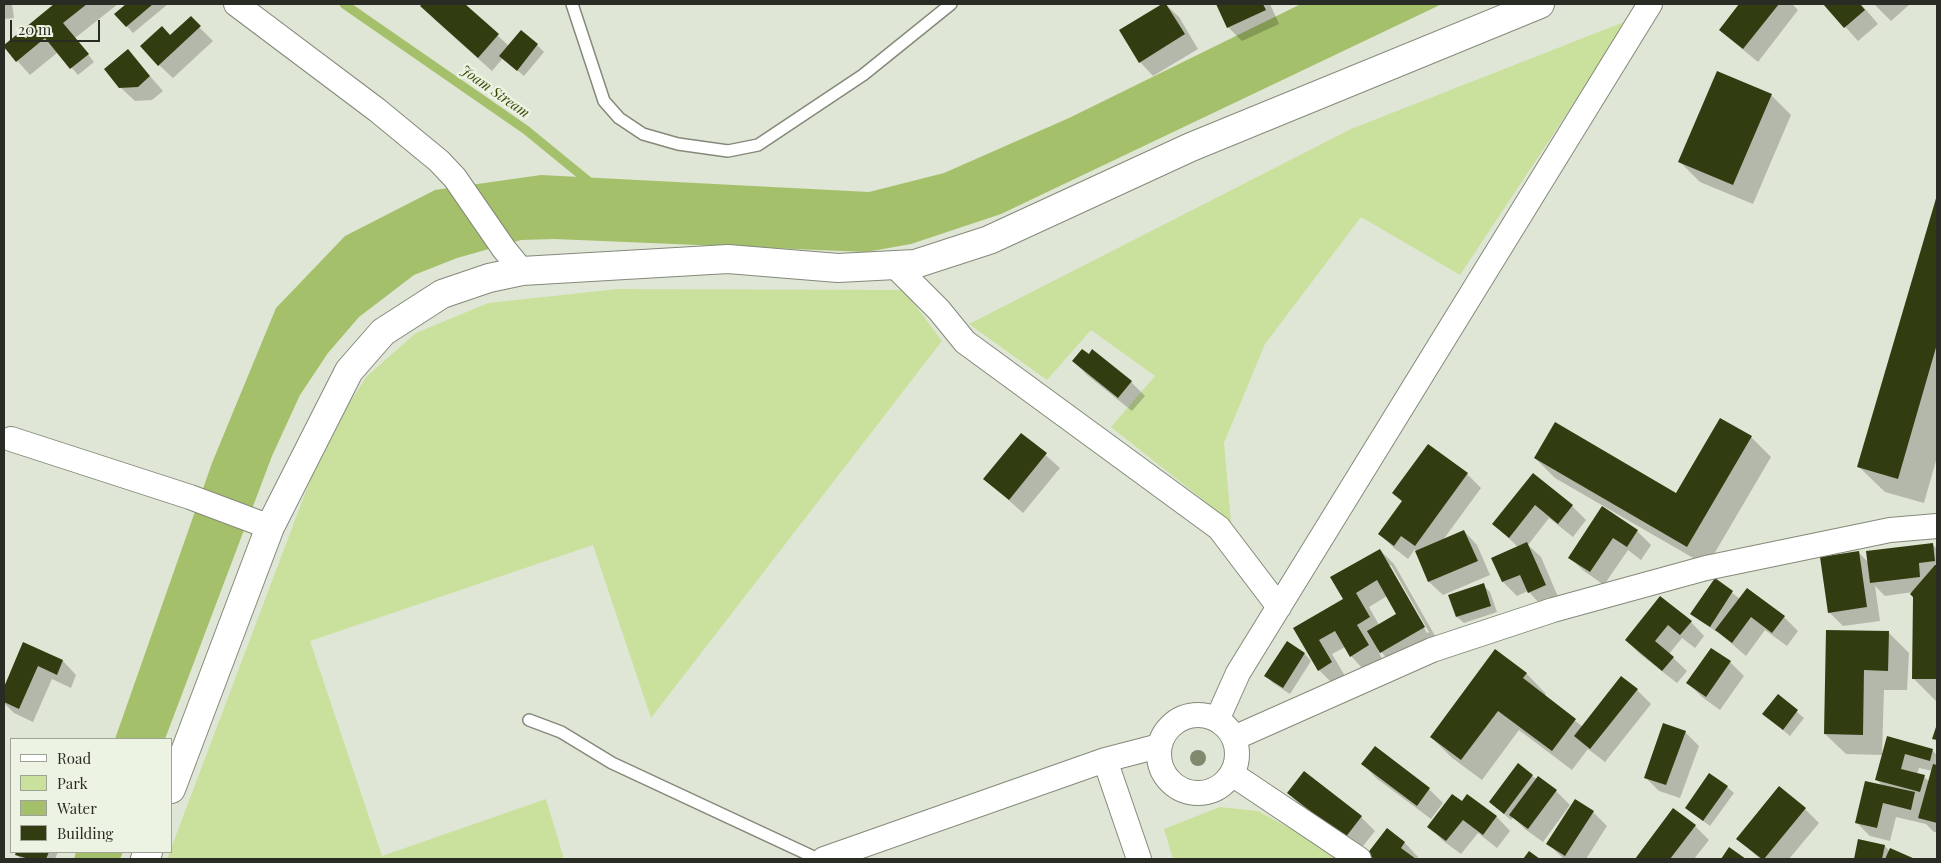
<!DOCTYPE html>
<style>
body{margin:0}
#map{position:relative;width:1941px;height:863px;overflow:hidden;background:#e0e6d5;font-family:"Playfair Display",serif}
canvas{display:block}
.frame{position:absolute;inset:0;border:5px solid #292b25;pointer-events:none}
.legend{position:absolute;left:10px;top:738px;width:162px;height:115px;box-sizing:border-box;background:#edf3e2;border:1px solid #9fa396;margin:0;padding:6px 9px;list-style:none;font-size:15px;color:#292b25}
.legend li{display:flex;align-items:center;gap:10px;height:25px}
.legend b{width:25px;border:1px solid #9fa396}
.scale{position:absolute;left:10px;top:20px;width:90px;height:22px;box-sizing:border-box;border:2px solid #292b25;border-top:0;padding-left:6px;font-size:15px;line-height:18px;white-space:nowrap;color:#292b25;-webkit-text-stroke:4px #edf3e2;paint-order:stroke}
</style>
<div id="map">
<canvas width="1941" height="863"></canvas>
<div class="frame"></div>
<ul class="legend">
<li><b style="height:6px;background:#fff"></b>Road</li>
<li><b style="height:14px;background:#cae19e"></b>Park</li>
<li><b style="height:14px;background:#a5c06a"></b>Water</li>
<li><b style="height:14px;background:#313d10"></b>Building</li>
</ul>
<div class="scale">20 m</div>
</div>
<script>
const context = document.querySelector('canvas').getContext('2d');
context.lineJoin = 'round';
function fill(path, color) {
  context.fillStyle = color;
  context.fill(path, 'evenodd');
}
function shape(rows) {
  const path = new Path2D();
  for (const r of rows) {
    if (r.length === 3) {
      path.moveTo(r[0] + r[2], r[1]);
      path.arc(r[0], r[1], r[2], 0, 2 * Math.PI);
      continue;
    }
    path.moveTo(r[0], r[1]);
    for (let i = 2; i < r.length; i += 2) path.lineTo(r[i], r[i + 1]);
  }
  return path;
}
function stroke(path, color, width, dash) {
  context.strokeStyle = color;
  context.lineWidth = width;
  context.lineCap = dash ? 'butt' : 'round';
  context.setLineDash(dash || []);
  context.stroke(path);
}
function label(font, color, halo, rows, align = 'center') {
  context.font = font + ' "Playfair Display",serif';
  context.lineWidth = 5;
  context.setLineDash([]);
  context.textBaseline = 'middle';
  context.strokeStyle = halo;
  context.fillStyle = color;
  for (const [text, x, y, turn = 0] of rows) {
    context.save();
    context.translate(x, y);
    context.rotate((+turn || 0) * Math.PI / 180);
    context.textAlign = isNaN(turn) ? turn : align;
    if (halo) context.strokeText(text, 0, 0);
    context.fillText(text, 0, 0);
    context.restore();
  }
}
const green = shape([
 [1629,20,1460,275,1361,217,1265,344,1224,443,1231,522,1111,427,1155,376,1091,330,1047,380,969,324,1351,129],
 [618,289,904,290,942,341,651,718,593,545,310,641,382,856,546,799,564,859,167,859,326,438,367,376,416,333,488,303],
 [1220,807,1258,811,1317,843,1338,859,1173,859,1164,829]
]);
const water = shape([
 [1301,4,1442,4,1001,214,911,244,866,252,554,239,521,240,457,258,414,275,359,317,328,353,300,395,272,456,165,739,115,739,212,463,276,308,345,236,435,190,541,175,869,192,944,173,1069,118],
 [76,852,123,852,120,859,74,859]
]);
const shadow = shape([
 [4,4,12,4,14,18,4,19],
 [56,4,118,4,75,38,94,62,78,75,58,52,30,75,4,46],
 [128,4,168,4,133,33,116,14],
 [424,4,463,4,509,46,537,45,544,52,524,76,503,58,492,71,435,20,422,6],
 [1165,4,1179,17,1198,49,1153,76,1140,62,1121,31],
 [1217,4,1270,4,1279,24,1242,41,1228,27],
 [1741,4,1792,4,1798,10,1758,62,1735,43,1721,30],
 [1825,4,1861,4,1878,24,1858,41],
 [1874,4,1910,4,1891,21],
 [190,18,213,41,173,78,159,65],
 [128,51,163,91,152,100,135,101,120,87],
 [1771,95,1791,115,1753,204,1700,182,1680,162],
 [1937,198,1937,457,1924,503,1885,492,1859,467],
 [1073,361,1131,382,1145,396,1132,411,1087,375],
 [1022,434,1060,468,1023,513,985,479],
 [1751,437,1771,457,1707,566,1555,478,1535,458,1676,494],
 [1467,474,1481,488,1443,540,1464,531,1477,545,1490,575,1443,595,1429,582,1415,549,1408,559,1394,548,1380,534,1403,502,1394,493],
 [1533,474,1572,506,1586,520,1573,537,1549,518,1528,545,1541,557,1559,599,1542,606,1528,591,1517,596,1503,582,1493,558,1518,547,1494,524],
 [1603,508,1637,531,1651,545,1641,560,1628,550,1604,585,1584,571,1570,558],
 [1932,544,1937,549,1937,702,1913,678,1913,592,1885,596,1875,586,1880,621,1843,626,1829,612,1859,553,1869,563],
 [1380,550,1394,564,1438,641,1395,666,1377,648,1382,659,1364,670,1351,656,1345,647,1332,654,1345,676,1333,684,1319,670,1295,628,1344,599],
 [1388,565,1391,565,1429,632,1427,633],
 [1387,596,1398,615,1379,625,1369,607],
 [1715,580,1740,599,1784,617,1798,631,1787,646,1765,630,1746,656,1717,631,1717,632,1699,620,1692,614],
 [1483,585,1490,592,1497,612,1464,623,1457,617],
 [1660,598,1691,622,1704,636,1695,648,1682,638,1669,654,1687,671,1677,683,1640,654,1626,640],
 [1828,631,1888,632,1909,653,1907,690,1884,690,1882,754,1932,750,1937,755,1937,832,1934,832,1926,824,1896,817,1890,841,1870,836,1856,822,1883,786,1876,779,1883,755,1846,754,1825,734],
 [1919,768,1933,771,1930,782,1924,777,1917,774],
 [1287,643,1305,654,1311,661,1290,694,1273,683,1266,676],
 [24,644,63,661,76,675,71,688,52,679,33,722,14,713,4,703,4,690],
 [1730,662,1744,676,1720,710,1702,697,1688,683],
 [1526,673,1546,694,1544,696,1583,727,1637,690,1651,704,1605,762,1588,749,1572,770,1519,730,1482,780,1451,757,1431,737],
 [1778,696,1804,718,1790,736,1764,714],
 [1685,732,1699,746,1680,798,1659,791,1646,778],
 [1375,748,1429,789,1443,803,1431,819,1376,778,1363,764],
 [1304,773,1361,817,1375,831,1359,851,1302,807,1288,793],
 [1532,776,1556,791,1570,805,1543,842,1525,829,1513,817,1511,820,1497,808],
 [1727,787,1734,793,1710,826,1686,808],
 [1467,795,1497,817,1510,831,1497,848,1478,833,1461,854,1442,840,1429,826,1462,803],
 [1576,800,1593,812,1607,826,1586,859,1564,859,1548,844],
 [1805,809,1819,823,1789,859,1760,859,1738,839],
 [1673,810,1695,826,1709,840,1694,859,1636,859],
 [1387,830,1405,843,1418,857,1417,859,1374,859,1369,854],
 [1859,841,1885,846,1890,852,1891,850,1912,859,1855,859],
 [17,852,58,852,55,859,21,859,16,854]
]);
const stream = shape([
 [344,4,526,130,592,184]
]);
const building = shape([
 [54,4,87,4,63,23,89,54,70,69,45,38,16,62,4,47,4,45],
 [126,4,153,4,126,27,114,14],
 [422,4,465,4,499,34,478,58,420,6],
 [1162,4,1166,4,1185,34,1139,63,1119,30],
 [1216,4,1263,4,1266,10,1227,28],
 [1739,4,1779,4,1743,49,1719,30],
 [1823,4,1860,4,1865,10,1844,28],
 [191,16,201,26,158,66,140,46,162,26,170,35],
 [521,30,538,44,517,71,499,56],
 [128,49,150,76,138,87,119,88,104,69],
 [1717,71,1772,94,1733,185,1678,162],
 [1937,195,1937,344,1898,479,1857,467],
 [1082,349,1089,354,1092,349,1132,381,1118,398,1072,361],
 [1720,418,1752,436,1687,547,1534,458,1555,422,1676,493],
 [1021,433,1047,453,1009,500,983,479],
 [1428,444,1468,473,1415,546,1401,536,1394,546,1378,534,1402,501,1392,493],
 [1533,473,1573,505,1558,524,1535,505,1509,538,1492,524],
 [1602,506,1638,530,1627,547,1613,538,1590,572,1568,558],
 [1464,530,1478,561,1428,582,1415,551],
 [1527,542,1546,585,1528,593,1520,575,1502,582,1491,558],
 [1933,543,1935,561,1919,563,1920,577,1870,583,1866,551],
 [1380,549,1425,627,1380,653,1367,631,1396,614,1377,580,1356,593,1370,617,1357,625,1369,645,1350,657,1335,631,1319,640,1332,662,1318,671,1293,628,1343,599,1330,577],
 [1859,551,1867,607,1828,613,1820,557],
 [1935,565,1937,565,1937,679,1912,679,1913,597,1910,594],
 [1715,578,1733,591,1710,627,1690,614],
 [1484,583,1491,606,1456,617,1448,595],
 [1747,588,1785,616,1772,633,1751,617,1732,643,1715,630],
 [1660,596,1692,621,1680,635,1668,625,1655,641,1674,657,1662,671,1625,640],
 [1826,630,1889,631,1888,671,1864,670,1863,735,1824,734],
 [1287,641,1305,653,1283,688,1264,676],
 [23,642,63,660,57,675,38,666,19,709,4,702,4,687],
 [1711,648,1731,661,1706,697,1686,683],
 [1495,649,1527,673,1523,678,1576,719,1552,751,1498,711,1461,760,1430,737],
 [1621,676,1638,689,1590,749,1574,736],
 [1778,694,1798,710,1783,730,1762,714],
 [1663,723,1686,731,1666,785,1644,778],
 [1937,724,1937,740,1932,739],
 [1887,736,1933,749,1930,761,1905,754,1901,769,1925,775,1920,792,1875,780],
 [1375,746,1430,788,1417,806,1361,764],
 [1518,763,1533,775,1504,814,1489,802],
 [1933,764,1937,765,1937,823,1918,818],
 [1304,771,1362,816,1345,838,1287,793],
 [1709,773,1728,786,1703,821,1685,808],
 [1538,776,1557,790,1528,829,1509,815],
 [1865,781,1915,792,1911,810,1883,803,1877,828,1855,823],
 [1779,786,1806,808,1764,859,1762,859,1736,839],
 [1452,794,1462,801,1467,794,1497,816,1483,835,1463,820,1446,841,1427,827],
 [1575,799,1594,811,1565,856,1546,844],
 [1673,808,1696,825,1670,859,1635,859],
 [1387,828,1405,842,1401,848,1416,859,1374,859,1367,854],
 [1858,839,1885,845,1882,859,1854,859],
 [1729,847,1746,859,1721,859],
 [1890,848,1915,859,1885,859],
 [1529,851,1540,859,1523,859],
 [16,852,49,852,46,859,29,859,15,855]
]);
const lane = shape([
 [572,4,604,101,619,118,643,134,678,144,728,151,758,145,863,75,951,4],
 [529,720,561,732,612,763,818,859]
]);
const street = shape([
 [236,4,377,110,439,161,455,178,504,249,522,271],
 [894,265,939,310,965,342,1219,528,1279,607],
 [11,439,190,497,270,527],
 [1198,754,39],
 [1217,720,1238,673,1650,4],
 [1234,738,1432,650,1553,610,1706,568,1890,530,1937,526],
 [1105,760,1139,859],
 [1232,774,1359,859],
 [824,859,1105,760,1159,746]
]);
const secondary = shape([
 [171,789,270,527,349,371,383,332,442,294,489,278,522,271,728,259,838,268,915,264,989,240,1191,147,1540,4],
 [145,859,148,852]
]);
const trees = [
 [1198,758]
];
const waterNames = [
 ["Joam Stream",495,92,35]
];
fill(green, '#cae19e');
fill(water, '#a5c06a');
fill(shadow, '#0003');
stroke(stream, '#a5c06a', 9);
fill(building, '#313d10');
stroke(lane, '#84897a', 14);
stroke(street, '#84897a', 26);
stroke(secondary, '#84897a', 30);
stroke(lane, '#fff', 11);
stroke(street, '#fff', 24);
stroke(secondary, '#fff', 28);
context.fillStyle = '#80896e';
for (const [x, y] of trees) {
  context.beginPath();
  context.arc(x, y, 8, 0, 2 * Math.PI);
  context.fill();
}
label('italic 14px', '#364705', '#edf3e2', waterNames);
</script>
